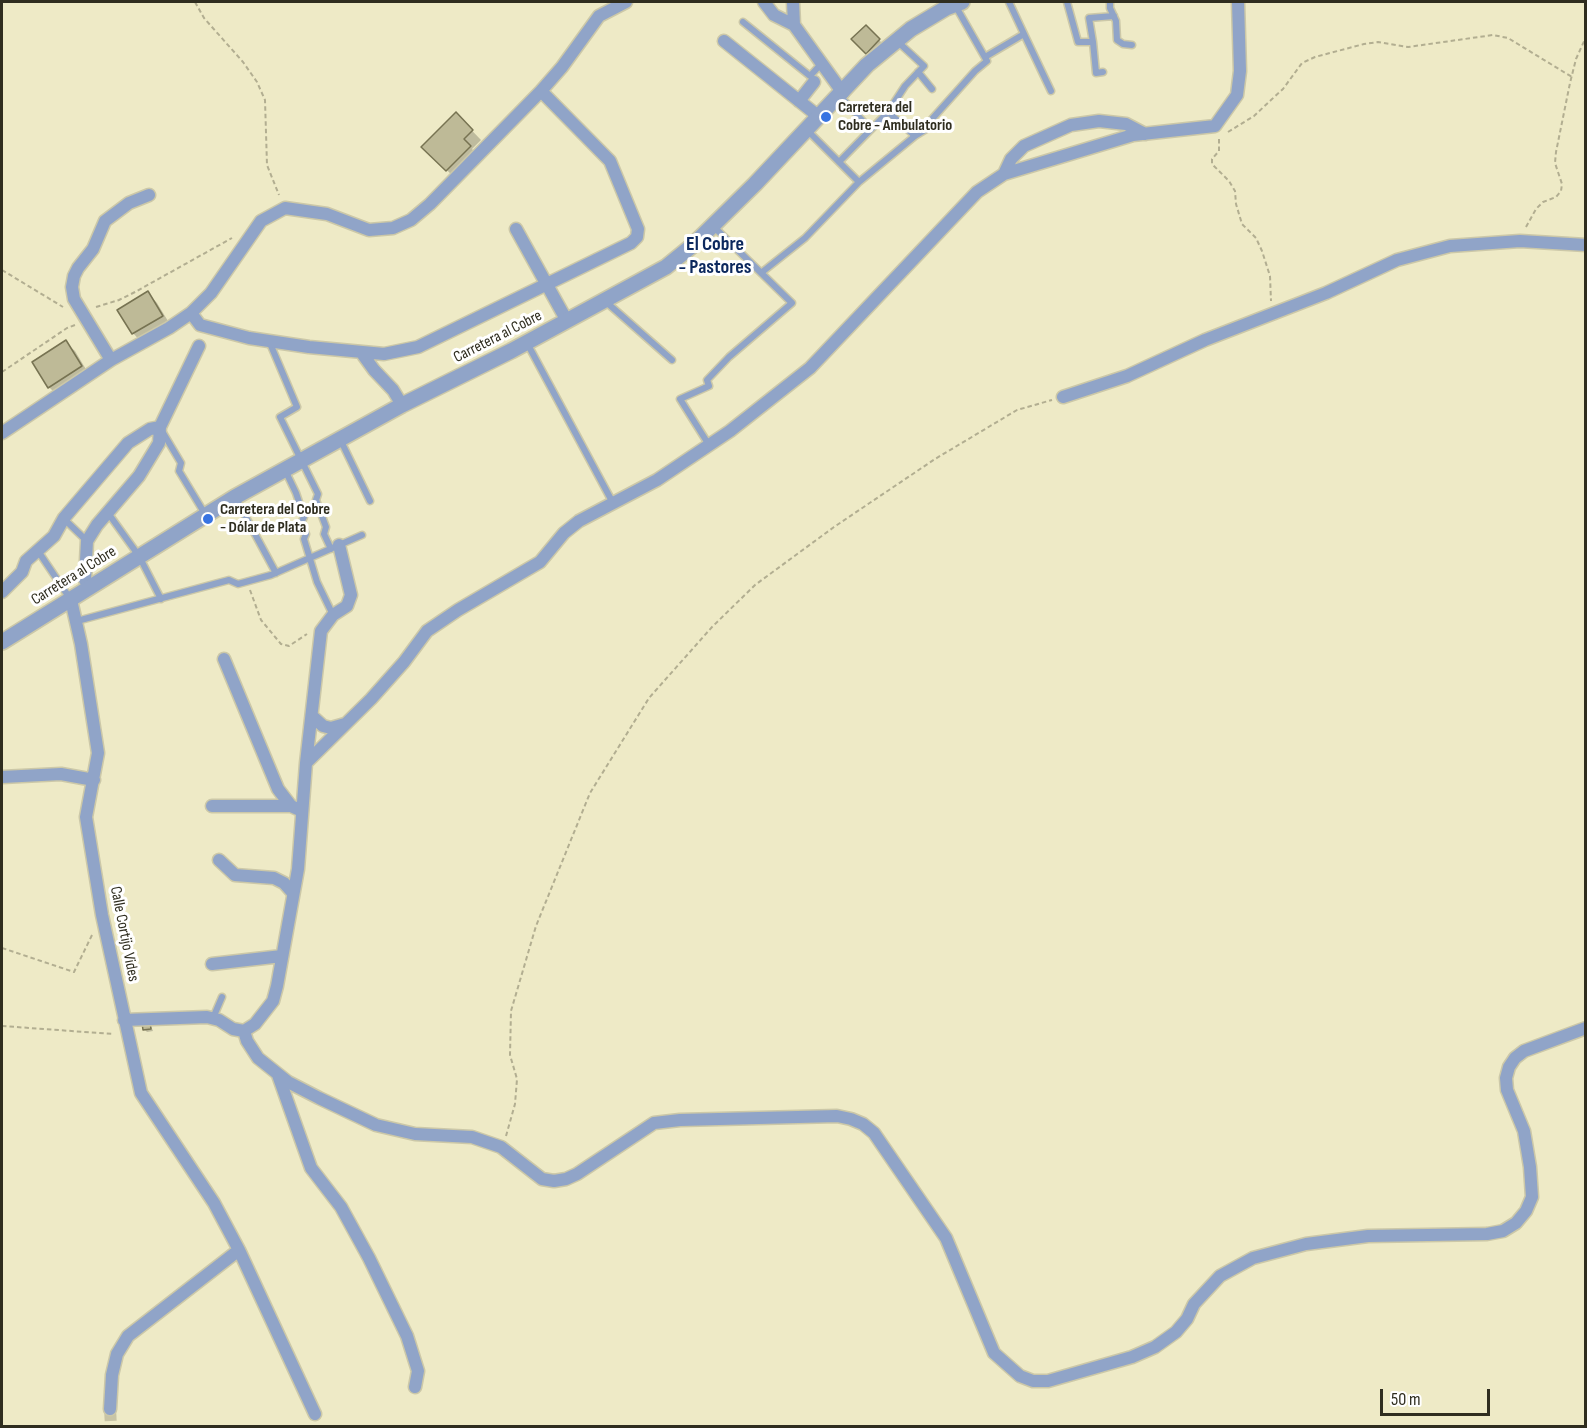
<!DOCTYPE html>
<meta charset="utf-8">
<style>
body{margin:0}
#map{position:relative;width:1587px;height:1428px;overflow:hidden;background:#eeeac6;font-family:"Sofia Sans Condensed",sans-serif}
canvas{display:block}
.frame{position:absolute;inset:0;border:3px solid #2f2d1f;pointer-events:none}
.scale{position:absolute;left:1380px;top:1389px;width:110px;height:27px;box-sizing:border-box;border:3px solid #2f2d1f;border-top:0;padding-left:8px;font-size:18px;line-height:21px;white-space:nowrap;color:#2f2d1f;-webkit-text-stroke:4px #fff;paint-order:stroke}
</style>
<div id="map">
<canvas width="1587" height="1428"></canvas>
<div class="frame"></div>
<div class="scale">50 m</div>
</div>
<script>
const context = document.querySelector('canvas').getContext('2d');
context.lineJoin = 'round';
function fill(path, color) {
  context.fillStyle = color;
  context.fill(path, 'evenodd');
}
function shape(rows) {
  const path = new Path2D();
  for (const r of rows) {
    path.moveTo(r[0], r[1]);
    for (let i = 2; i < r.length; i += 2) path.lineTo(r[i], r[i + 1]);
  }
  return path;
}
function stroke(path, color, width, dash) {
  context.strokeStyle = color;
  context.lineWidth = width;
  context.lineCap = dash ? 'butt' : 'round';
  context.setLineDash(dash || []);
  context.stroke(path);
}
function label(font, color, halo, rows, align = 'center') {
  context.font = font + ' "Sofia Sans Condensed",sans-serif';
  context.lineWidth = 6;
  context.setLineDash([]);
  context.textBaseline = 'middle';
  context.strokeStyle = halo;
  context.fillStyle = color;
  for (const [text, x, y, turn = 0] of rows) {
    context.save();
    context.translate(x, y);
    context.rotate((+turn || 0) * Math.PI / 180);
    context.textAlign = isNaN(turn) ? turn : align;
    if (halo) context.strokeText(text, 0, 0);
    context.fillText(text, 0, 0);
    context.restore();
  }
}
const shadow = shape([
 [866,27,885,46,873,58,854,39],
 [456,114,481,140,472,149,479,156,456,179,423,147],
 [148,293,157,303,171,326,142,343,133,333,119,310],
 [65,342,75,351,90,376,58,396,49,387],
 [150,1024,153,1031,147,1032,145,1030]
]);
const building = shape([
 [866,25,880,39,866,54,851,39,866,25],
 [456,112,473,130,464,139,471,146,446,171,421,147,456,112],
 [148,291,163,316,132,334,117,310,148,291],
 [66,340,82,366,48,388,32,362,66,340],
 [150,1022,151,1029,143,1030,142,1023,150,1022]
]);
const minorTunnel = shape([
 [110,1409,111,1426]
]);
const path = shape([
 [195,2,204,18,243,62,257,82,265,100,267,165,279,195],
 [1228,132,1254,116,1271,100,1283,89,1302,63,1315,57,1364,44,1378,42,1408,47,1493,35,1508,38,1572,77],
 [1219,139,1219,151,1212,159,1212,164,1229,181,1235,191,1236,204,1242,224,1256,238,1262,251,1270,276,1271,301],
 [1526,227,1536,209,1543,202,1556,197,1561,191,1562,184,1555,163,1556,152,1570,83,1576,59,1586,37],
 [2,270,63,307],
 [96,307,119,300,135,292,232,238],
 [2,372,67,328,75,325],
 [250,590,261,620,281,644,289,646,307,634],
 [2,948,74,972,93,933],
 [2,1026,113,1034],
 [506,1136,515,1104,517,1079,510,1055,511,1011,536,926,590,793,649,698,712,627,755,585,834,527,935,459,1017,410,1052,400]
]);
const service = shape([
 [1067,2,1078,42,1093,42,1096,73,1103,72],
 [1110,2,1110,8,1116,21,1117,40,1123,44,1132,45],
 [743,22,810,76,822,63],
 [1024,34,1051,91],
 [1093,42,1089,18,1114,16],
 [985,57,1024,34,1009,2],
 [918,72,932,89],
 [839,95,870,129],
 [888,112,915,136],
 [807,130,859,182],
 [839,162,888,112,905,86,924,66,898,42],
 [761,273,805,238,859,182,915,136,933,125,932,119,975,71,987,61,955,5],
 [605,301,672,360],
 [269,341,297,407,280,417,318,494,316,500,326,527,324,534,331,549],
 [527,343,613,503],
 [162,431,181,463,179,471,205,514],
 [340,439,370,501],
 [709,445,680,399,709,386,707,380,729,357,792,303,713,226],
 [285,470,296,493,304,517,301,523,306,534,304,539,317,582,333,615],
 [235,497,276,573],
 [108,513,139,556,161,599],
 [64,519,87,541],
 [38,551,71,600],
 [77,621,229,580,238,584,271,575,362,535],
 [213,1018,222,997]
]);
const minor = shape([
 [764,2,774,15,794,25,793,2],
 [794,25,843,93],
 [724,41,818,116],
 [799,101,814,82],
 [1004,174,1011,159,1024,146,1071,125,1099,121,1126,124,1145,134],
 [516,229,567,321],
 [191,313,200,325,249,338,309,347,384,354,418,347,631,243,637,237,638,229,610,161,541,91],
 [361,352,374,370,393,390,402,405],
 [111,360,74,299,72,287,74,276,78,268,93,249,105,221,129,203,149,195],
 [1063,397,1127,376,1205,340,1326,293,1397,260,1450,246,1520,241,1586,245],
 [2,433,111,360,169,328,191,313,211,293,261,221,285,208,327,214,369,230,393,228,411,220,430,204,541,91,562,67,599,16,626,2],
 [89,587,85,580,87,541,97,525,139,476,159,443,160,427],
 [2,592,22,572,26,561,54,536,64,518,128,443,150,429,160,427,199,346],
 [71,600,81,644,98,753,86,817,102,915,141,1093,214,1203,239,1250,315,1414],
 [224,659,278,789,291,806,302,811],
 [312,716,323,726,331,728,345,724],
 [306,763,321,631,333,615,347,606,351,595,339,545],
 [2,777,61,774,94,780],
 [212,806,291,806],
 [219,860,235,875,274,878,284,883,293,893],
 [212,964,282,956],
 [124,1020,207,1017,219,1020,233,1029,244,1031,255,1024,273,1001,277,986,298,869,306,763,371,699,404,662,427,631,458,610,540,562,564,533,579,521,657,480,730,431,810,368,977,192,1004,174,1133,135,1215,126,1237,95,1240,71,1238,2],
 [244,1031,247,1041,258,1058,288,1082,319,1098,376,1125,415,1134,472,1137,501,1147,542,1179,554,1181,566,1179,577,1174,654,1123,680,1120,837,1116,851,1119,863,1124,874,1133,946,1238,994,1353,1020,1376,1033,1381,1048,1381,1132,1357,1155,1347,1176,1332,1187,1319,1194,1304,1220,1276,1253,1258,1306,1244,1368,1236,1487,1234,1503,1231,1516,1223,1526,1211,1532,1197,1530,1167,1524,1131,1507,1090,1506,1078,1509,1067,1515,1058,1524,1051,1586,1028],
 [278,1075,311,1168,341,1207,369,1258,407,1336,418,1371,415,1387],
 [110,1409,112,1375,117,1354,128,1336,239,1250]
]);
const tertiary = shape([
 [2,642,235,497,402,405,511,351,666,267,693,245,755,184,867,65,911,29,946,8,962,2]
]);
const markers = [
 [826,117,6,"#3874e2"],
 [208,519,6,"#3874e2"]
];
const poiNames = [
 ["Carretera del",838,108],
 ["Cobre - Ambulatorio",838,126],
 ["Carretera del Cobre",220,510],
 ["- Dólar de Plata",220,528]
];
const streetNames = [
 ["Carretera al Cobre",498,337,-27],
 ["Carretera al Cobre",74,576,-32],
 ["Calle Cortijo Vides",124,934,79]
];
const quarterNames = [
 ["El Cobre",715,245],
 ["- Pastores",715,268]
];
fill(shadow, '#0003');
fill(building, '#beba97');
stroke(building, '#777352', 1.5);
stroke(minorTunnel, '#c8c4a5', 12, [12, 6]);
stroke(service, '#ccc8a8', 9);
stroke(minor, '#ccc8a8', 15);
stroke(tertiary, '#ccc8a8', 18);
stroke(path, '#b2ae91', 2, [4.5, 3]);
stroke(service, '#90a4c8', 6);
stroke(minor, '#90a4c8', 12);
stroke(tertiary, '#90a4c8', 15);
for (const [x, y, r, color] of markers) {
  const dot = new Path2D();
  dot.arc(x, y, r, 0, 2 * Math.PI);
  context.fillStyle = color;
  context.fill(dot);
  stroke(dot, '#fff', 2);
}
label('bold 16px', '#2f2d1f', '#fff', poiNames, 'left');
label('16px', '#2f2d1f', '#fff', streetNames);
label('bold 20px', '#0c285d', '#fff', quarterNames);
</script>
